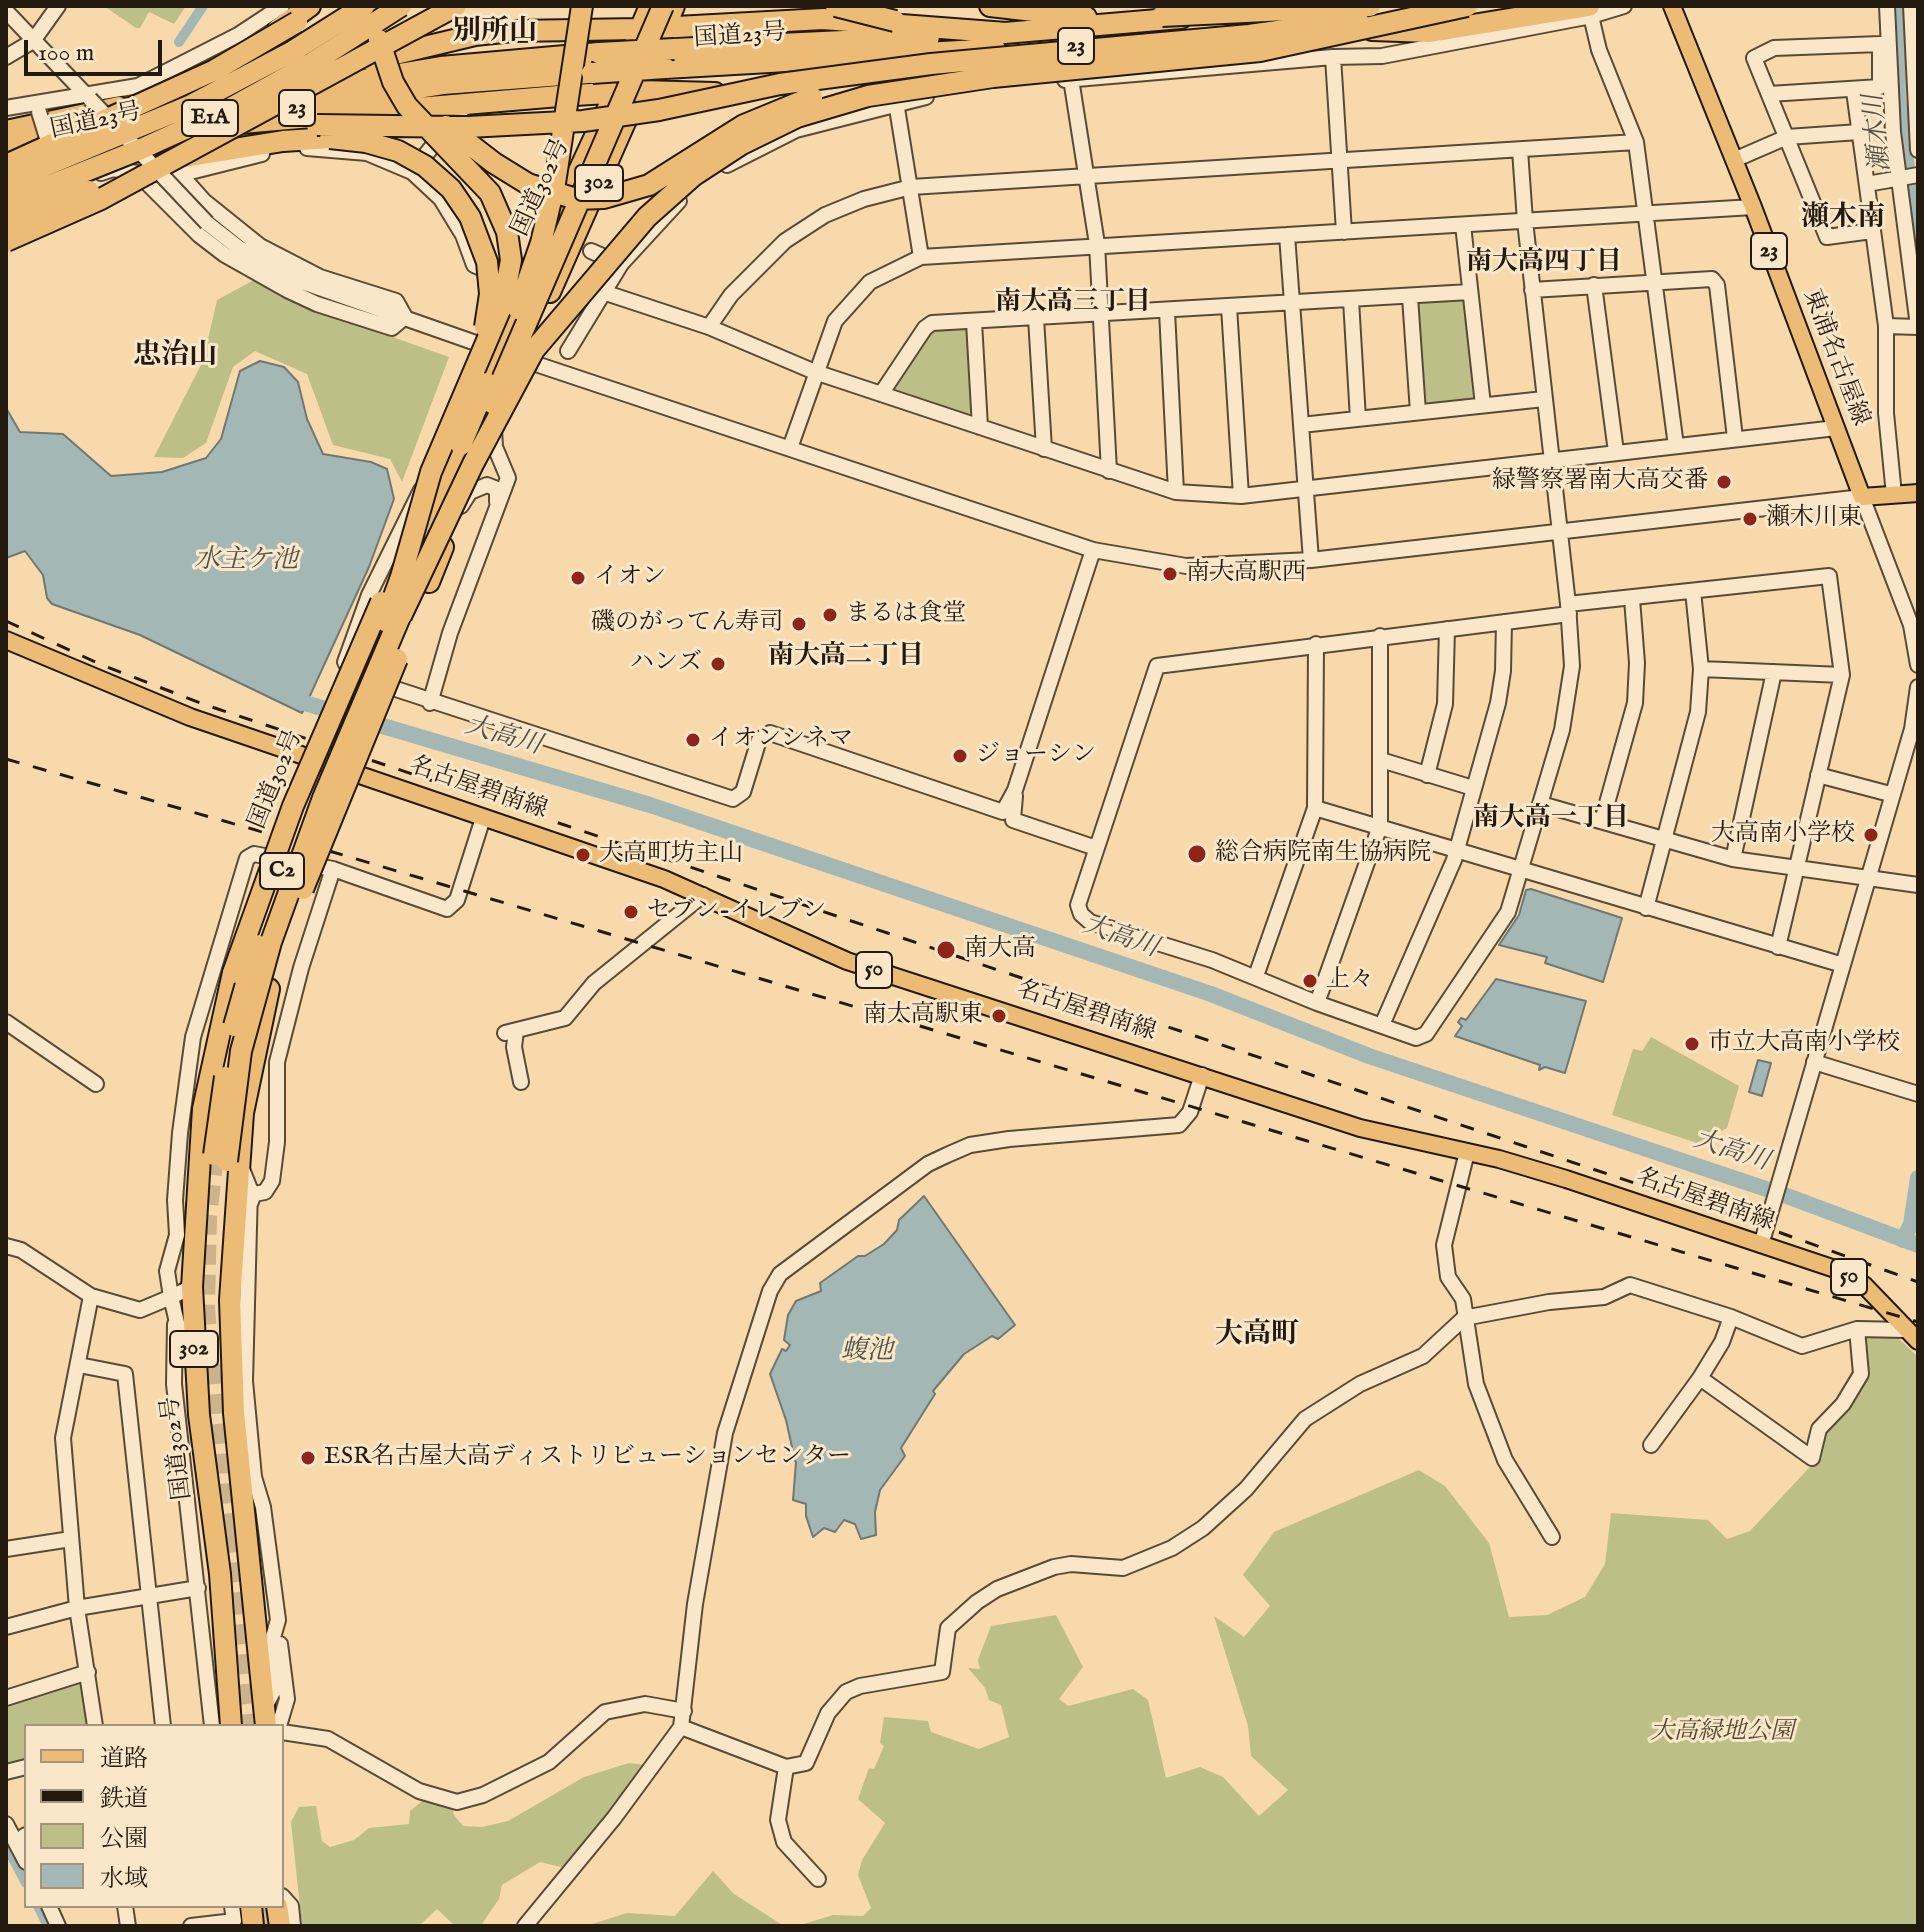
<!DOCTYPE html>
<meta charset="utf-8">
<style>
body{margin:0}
#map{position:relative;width:1924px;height:1932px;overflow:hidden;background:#f8d9ab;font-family:"IM FELL English","Noto Serif JP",serif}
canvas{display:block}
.frame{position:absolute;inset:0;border:8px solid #231a0f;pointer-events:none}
.legend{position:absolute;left:24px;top:1724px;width:260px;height:184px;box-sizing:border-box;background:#fae6c8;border:2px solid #a4947e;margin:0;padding:10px 14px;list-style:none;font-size:24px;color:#231a0f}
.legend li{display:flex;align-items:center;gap:16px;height:40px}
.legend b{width:40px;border:2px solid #a4947e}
.scale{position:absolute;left:24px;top:40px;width:138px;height:36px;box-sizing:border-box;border:4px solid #231a0f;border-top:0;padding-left:10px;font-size:24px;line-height:28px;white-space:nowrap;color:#231a0f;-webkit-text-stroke:6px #fae6c8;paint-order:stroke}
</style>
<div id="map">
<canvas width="1924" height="1932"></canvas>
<div class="frame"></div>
<ul class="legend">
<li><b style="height:10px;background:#ecbc76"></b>道路</li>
<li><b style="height:10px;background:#231a0f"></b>鉄道</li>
<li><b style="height:22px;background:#bdbf89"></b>公園</li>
<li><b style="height:22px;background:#a3b7b5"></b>水域</li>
</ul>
<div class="scale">100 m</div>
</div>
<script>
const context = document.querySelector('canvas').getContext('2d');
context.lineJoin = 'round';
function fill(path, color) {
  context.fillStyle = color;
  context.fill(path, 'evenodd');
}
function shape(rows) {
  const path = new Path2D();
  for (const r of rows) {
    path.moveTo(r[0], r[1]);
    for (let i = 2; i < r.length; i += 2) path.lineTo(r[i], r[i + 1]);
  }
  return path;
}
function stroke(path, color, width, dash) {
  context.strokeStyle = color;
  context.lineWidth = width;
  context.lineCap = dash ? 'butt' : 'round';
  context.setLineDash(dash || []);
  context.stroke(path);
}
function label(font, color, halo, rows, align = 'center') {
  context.font = font + ' "IM FELL English","Noto Serif JP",serif';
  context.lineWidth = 6;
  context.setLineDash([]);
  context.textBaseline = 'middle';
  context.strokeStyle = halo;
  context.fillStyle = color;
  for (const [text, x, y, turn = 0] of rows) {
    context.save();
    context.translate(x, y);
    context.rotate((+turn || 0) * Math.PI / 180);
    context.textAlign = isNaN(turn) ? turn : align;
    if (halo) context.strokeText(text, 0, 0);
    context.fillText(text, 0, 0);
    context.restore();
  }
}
const green = shape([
 [104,6,186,6,174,24,149,12,140,28,136,28],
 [254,280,308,307,449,357,402,482,390,459,333,445,307,374,255,351,233,367,206,443,183,458,154,457,203,361,217,300],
 [1463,296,1466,300,1478,396,1475,401,1424,407,1415,304,1419,299],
 [967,326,976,417,971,420,891,393,889,389,932,327],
 [1651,1037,1739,1086,1727,1128,1697,1143,1612,1115,1633,1049,1642,1051],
 [1892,1332,1918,1357,1918,1926,797,1926,833,1915,863,1916,871,1908,858,1875,862,1860,885,1823,858,1799,869,1768,874,1769,884,1746,880,1743,884,1717,928,1721,931,1732,979,1749,1009,1737,1001,1705,989,1700,985,1688,968,1668,980,1669,978,1660,991,1626,1056,1615,1083,1667,1059,1699,1068,1706,1133,1689,1148,1700,1166,1778,1200,1767,1223,1777,1259,1816,1288,1790,1251,1756,1248,1726,1214,1616,1244,1637,1270,1606,1243,1575,1274,1532,1419,1470,1445,1486,1489,1543,1509,1617,1547,1615,1585,1597,1605,1564,1611,1513,1708,1520,1727,1539,1750,1531,1821,1455,1820,1433,1852,1393,1860,1333],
 [82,1679,87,1726,26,1726,26,1758,8,1764,6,1705],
 [629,1763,645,1765,565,1868,540,1862,502,1885,499,1899,482,1924,455,1926,437,1909,419,1926,302,1926,291,1822,299,1807,316,1806,322,1841,330,1847,354,1840,369,1828,409,1824,410,1811,426,1798,451,1805,454,1815,463,1826,482,1827,508,1821,584,1777],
 [713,1871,734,1894,784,1926,586,1926,627,1913,675,1916]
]);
const water = shape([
 [260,361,284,367,298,382,307,419,323,454,371,462,387,469,394,499,369,567,302,713,140,635,52,604,47,598,43,575,25,551,6,558,6,408,20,432,63,434,111,476,162,472,206,458,221,439,240,371,260,361],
 [1531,889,1622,918,1603,982,1545,963,1547,957,1499,945,1519,915,1526,890,1531,889],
 [1496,979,1586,1001,1565,1073,1545,1067,1539,1070,1540,1065,1455,1036,1462,1026,1458,1022,1461,1018,1466,1020,1496,979],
 [1758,1060,1771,1063,1762,1096,1749,1092,1758,1060],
 [924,1196,1015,1325,998,1339,992,1336,964,1354,933,1391,935,1394,901,1448,905,1456,880,1490,875,1512,876,1535,861,1539,855,1524,844,1520,835,1532,824,1528,813,1537,806,1516,806,1504,793,1500,796,1462,789,1454,792,1447,786,1420,770,1374,782,1349,786,1351,790,1345,784,1340,788,1315,796,1301,821,1291,820,1283,858,1256,865,1256,884,1244,897,1230,899,1220,924,1196]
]);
const canal = shape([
 [179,42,203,6],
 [6,1845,26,1883],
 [38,1906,48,1926]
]);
const river = shape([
 [1896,6,1898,98,1918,253],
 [298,701,650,805,1211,994,1369,1056,1787,1196,1918,1245],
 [1903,1240,1911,1224,1918,1178]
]);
const highwayTunnel = shape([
 [214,1155,207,1218,205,1308,226,1551],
 [235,1532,244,1612],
 [231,1595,244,1726],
 [263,1906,265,1926]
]);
const minor = shape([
 [1887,6,1893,132,1918,326],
 [1911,6,1918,150],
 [6,11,87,96],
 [1591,16,1599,50,1636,142,1676,446],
 [6,57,33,41,58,6],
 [1333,57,1344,232],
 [1071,79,1097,244,1109,471],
 [1065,80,1333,57,1382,56,1591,16,1624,6],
 [1854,91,1886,326,1886,413,1894,495],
 [1769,94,1880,87,1880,44,1774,48,1754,58,1827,237,1872,231],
 [896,102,921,257],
 [6,108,138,86,238,35,282,6],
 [307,148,367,153,412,172,441,199,463,235,474,265,481,268,525,267,538,257],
 [1520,150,1525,221,1568,604,1572,666,1562,730,1508,912,1426,1034,1416,1038,1317,1003,1212,960,1090,922,1081,914,1078,905,1157,666,1569,614],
 [1734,160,1787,137,1859,132],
 [727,165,796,130,926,97],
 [415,168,465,106],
 [101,173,113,169,137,173,199,235,225,255,287,290,317,304,392,328,405,317,396,301,320,277,260,246,204,201,180,174],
 [174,176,262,154],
 [1867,184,1918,175],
 [207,223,239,248,299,281,490,348],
 [1463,225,1483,405],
 [1287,235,1311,560],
 [591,251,616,262],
 [1594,285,1616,452],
 [1532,290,1712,279,1717,285,1735,438],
 [603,292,709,327,815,372,1176,492,1241,496,1836,428],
 [1410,297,1418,412],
 [1351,300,1358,419],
 [1229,307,1241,496],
 [1167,311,1176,492],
 [1036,318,1044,449],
 [974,322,980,427],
 [1886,326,1918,327],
 [709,327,731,295,785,241,825,215,864,199,911,187,1636,142],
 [568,351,621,264,679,201],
 [521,359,1093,550,1186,566,1311,560,1862,497,1911,625,1918,665],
 [881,394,925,328,932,323,1470,292],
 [1301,425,1544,399],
 [790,448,835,321,870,282,921,257,1753,207],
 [421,490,369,595,345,662,353,675,733,799,743,792,759,740,770,733,1003,812,1015,790,1093,550],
 [461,506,470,492,487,485,497,489,497,502],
 [1568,604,1829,576,1842,675,1778,947],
 [1701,669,1842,675],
 [430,703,450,633,508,478,495,447,494,429],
 [1381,760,1473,788],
 [1427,775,1445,704,1447,629],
 [1818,775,1890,794],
 [1015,796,1013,820,1096,848],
 [1541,804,1733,859,1918,885],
 [1315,808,1843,965],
 [1602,821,1635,703,1637,663,1632,599],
 [1733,859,1774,672],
 [1646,908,1698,712,1701,669,1693,591],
 [1256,976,1315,808,1316,644],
 [1317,1003,1380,826,1380,636],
 [6,1022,96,1084],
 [1382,1025,1454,860,1498,703,1503,671,1504,622],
 [516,1031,514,1047,521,1082],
 [505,1033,565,1018,594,983,703,895],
 [1814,1062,1918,1094],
 [1467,1152,1444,1245,1448,1277,1463,1299,1476,1384,1505,1460,1552,1537],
 [242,1169,250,1189,245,1381,254,1477,263,1507,278,1620,272,1641,275,1688,266,1705],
 [250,1204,254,1194,265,1192,272,1181,277,1142,277,1062,301,968,333,869],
 [1761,1245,1912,729,1918,687],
 [6,1246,21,1250,91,1296,140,1310,171,1297,167,1271,177,1235,175,1200,180,1133,193,1037,247,858,254,854,333,869,447,909,457,900,483,818],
 [91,1296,63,1438,77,1608,95,1726],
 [1731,1317,1722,1342,1700,1378,1812,1458,1819,1429,1843,1404,1861,1374,1857,1329],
 [175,1324,174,1384,212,1726],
 [179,1331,171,1297,192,1287],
 [79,1365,125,1374,163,1726],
 [1651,1445,1700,1378],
 [6,1549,71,1539],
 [6,1627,77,1608,198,1588],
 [6,1698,88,1672],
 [279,1726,287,1699,280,1644],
 [681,1727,786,1767,806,1763,828,1713,846,1692,860,1686,942,1672,948,1628,977,1602,997,1589,1054,1567,1071,1564,1123,1568,1172,1548,1203,1528,1246,1489,1305,1419,1360,1384,1423,1356,1464,1318,1549,1302,1604,1297,1630,1285,1731,1317,1802,1346,1857,1329,1906,1330],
 [282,1732,328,1739,419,1791,457,1802,483,1795,549,1762,605,1712,645,1704,684,1711],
 [786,1767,778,1820,784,1842,818,1879],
 [6,1772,26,1767],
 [6,1824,26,1862],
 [24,1836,26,1835],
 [282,1896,291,1906,293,1926],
 [49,1906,58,1926],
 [125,1906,128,1926],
 [191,1926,234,1921,232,1906],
 [525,1926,614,1818,681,1727,695,1604,725,1433,770,1291,780,1274,928,1164,947,1155,970,1145,1009,1139,1179,1125,1190,1112,1202,1075]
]);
const major = shape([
 [1672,6,1753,207,1862,497,1918,493],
 [6,640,190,717,664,879,847,961,1360,1128,1499,1159,1566,1179,1841,1271,1864,1285,1918,1341]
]);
const highway = shape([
 [990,6,1086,17],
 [278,29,310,6],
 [1372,30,1430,32,1589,6],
 [993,34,1181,18],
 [636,39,650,6],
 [660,39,674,6],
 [674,49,929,37],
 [370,60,475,35,513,31,640,29,823,19,1006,33],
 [665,68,995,49],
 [308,89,441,67,599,53],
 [302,106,443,84,588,73],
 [241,123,559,96,639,91,715,93],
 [6,131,119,107],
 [6,150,45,142],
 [184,157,283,141,330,138],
 [547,240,609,106],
 [550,292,634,102],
 [475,396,523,291],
 [416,549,461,445],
 [429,582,443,547],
 [231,1726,220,1574,199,1415,192,1287,203,1109,233,973],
 [266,1726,234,1413,230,1300,243,1113,269,989],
 [251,1906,253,1926],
 [277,1906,280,1926]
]);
const rail = shape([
 [6,621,102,665,203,704,1739,1218,1918,1282],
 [6,759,326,850,1918,1322]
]);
const minorBridge = shape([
 [90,99,207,223],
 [39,112,52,154]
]);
const highwayBridge = shape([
 [836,6,895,21],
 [1162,16,1370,6],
 [379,40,393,82,407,106,490,193,507,232,511,260,503,303,431,472,401,577,385,621],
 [599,53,674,49],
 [592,73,665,68],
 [317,125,468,127,583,121,659,110,780,84,931,64,1249,35,1358,20],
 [446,126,494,163,528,184,576,199,604,198,649,185,744,125,812,97],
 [330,138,366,142,398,151,425,166,451,189,470,217,487,262,490,294,485,327],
 [6,165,215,70,297,22],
 [6,182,189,106,293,51,364,6],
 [6,203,141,149,227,110,312,63,401,6],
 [6,221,89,191],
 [6,241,101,199,456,6],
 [518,309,541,243,555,183,582,6],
 [492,403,663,6],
 [461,445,487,383],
 [401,616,473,464,534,350,647,217,693,176,742,144,797,117,868,96,993,77,1260,51,1467,6],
 [303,889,397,659],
 [233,973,293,806,381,602],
 [234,1026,257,945],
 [214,1155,225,1077],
 [227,1161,241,1051,271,942,323,798,405,605]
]);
const markers = [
 [1724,482,8,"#8f2418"],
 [1750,519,8,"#8f2418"],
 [1170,574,8,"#8f2418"],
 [578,578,8,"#8f2418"],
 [830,615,8,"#8f2418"],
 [799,624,8,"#8f2418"],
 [718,664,8,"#8f2418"],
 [693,740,8,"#8f2418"],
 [960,756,8,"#8f2418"],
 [1871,835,8,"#8f2418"],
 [1197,854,10,"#8f2418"],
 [583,855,8,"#8f2418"],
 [631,912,8,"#8f2418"],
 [946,950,10,"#8f2418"],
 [1310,981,8,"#8f2418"],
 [999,1016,8,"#8f2418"],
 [1692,1044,8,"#8f2418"],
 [308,1458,8,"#8f2418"]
];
const shields = [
 [1076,46,36],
 [297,108,36],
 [210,118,56],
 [599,183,48],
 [1769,251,36],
 [282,871,44],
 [874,970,36],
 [1849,1277,36],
 [194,1349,48]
];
const shieldNames = [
 ["23",1076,46],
 ["23",297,108],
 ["E1A",210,118],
 ["302",599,183],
 ["23",1769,251],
 ["C2",282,871],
 ["50",874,970],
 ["50",1849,1277],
 ["302",194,1349]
];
const streetNames = [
 ["国道23号",740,37,-4],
 ["国道23号",96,122,-12],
 ["国道302号",542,188,-65],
 ["東浦名古屋線",1835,358,69],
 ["国道302号",277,780,-68],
 ["名古屋碧南線",478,789,19],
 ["名古屋碧南線",1086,1012,18],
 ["名古屋碧南線",1705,1201,19],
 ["国道302号",178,1448,-97]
];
const poiNames = [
 ["緑警察署南大高交番",1708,482,"right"],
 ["瀬木川東",1766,519],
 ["南大高駅西",1186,574],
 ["イオン",594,578],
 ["まるは食堂",846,615],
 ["磯のがってん寿司",783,624,"right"],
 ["ハンズ",702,664,"right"],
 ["イオンシネマ",709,740],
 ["ジョーシン",976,756],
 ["大高南小学校",1855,835,"right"],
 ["総合病院南生協病院",1215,854],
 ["大高町坊主山",599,855],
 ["セブン-イレブン",647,912],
 ["南大高",964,950],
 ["上々",1326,981],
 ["南大高駅東",983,1016,"right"],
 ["市立大高南小学校",1708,1044],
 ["ESR名古屋大高ディストリビューションセンター",324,1458]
];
const parkNames = [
 ["大高緑地公園",1722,1733]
];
const waterNames = [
 ["瀬木川",1879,133,-96],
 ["水主ケ池",246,562],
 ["大高川",503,737,16],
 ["大高川",1120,938,19],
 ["大高川",1731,1152,18],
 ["蝮池",867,1353]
];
const neighbourhoodNames = [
 ["南大高四丁目",1544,264],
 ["南大高三丁目",1073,304],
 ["南大高二丁目",846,658],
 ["南大高一丁目",1551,820]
];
const quarterNames = [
 ["別所山",495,33],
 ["瀬木南",1843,219],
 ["忠治山",175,357],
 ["大高町",1257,1336]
];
fill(green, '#bdbf89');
fill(water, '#a3b7b5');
stroke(water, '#707873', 2);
stroke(canal, '#a3b7b5', 10);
stroke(river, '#a3b7b5', 16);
stroke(highwayTunnel, '#cdb38c', 20, [20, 10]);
stroke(minor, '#584a36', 18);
stroke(major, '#231a0f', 20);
stroke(highway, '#231a0f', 24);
stroke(minor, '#fae6c8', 14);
stroke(major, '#ecbc76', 16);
stroke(highway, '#ecbc76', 20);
stroke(rail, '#231a0f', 3, [14, 14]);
stroke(minorBridge, '#584a36', 18, []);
stroke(highwayBridge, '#231a0f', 24, []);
stroke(minorBridge, '#fae6c8', 14);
stroke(highwayBridge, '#ecbc76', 20);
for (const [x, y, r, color] of markers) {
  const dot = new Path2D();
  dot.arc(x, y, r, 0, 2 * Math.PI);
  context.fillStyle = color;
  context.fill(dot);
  stroke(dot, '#fae6c8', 3);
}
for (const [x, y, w] of shields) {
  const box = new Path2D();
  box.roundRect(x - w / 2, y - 18, w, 36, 6);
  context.fillStyle = '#fae6c8';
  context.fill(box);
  stroke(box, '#231a0f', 2);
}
label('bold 22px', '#231a0f', null, shieldNames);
label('24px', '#231a0f', '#fae6c8', streetNames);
label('24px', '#231a0f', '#fae6c8', poiNames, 'left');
label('italic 24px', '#514c34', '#fae6c8', parkNames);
label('italic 26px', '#505149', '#fae6c8', waterNames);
label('bold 26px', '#231a0f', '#fae6c8', neighbourhoodNames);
label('bold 28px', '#231a0f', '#fae6c8', quarterNames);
</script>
